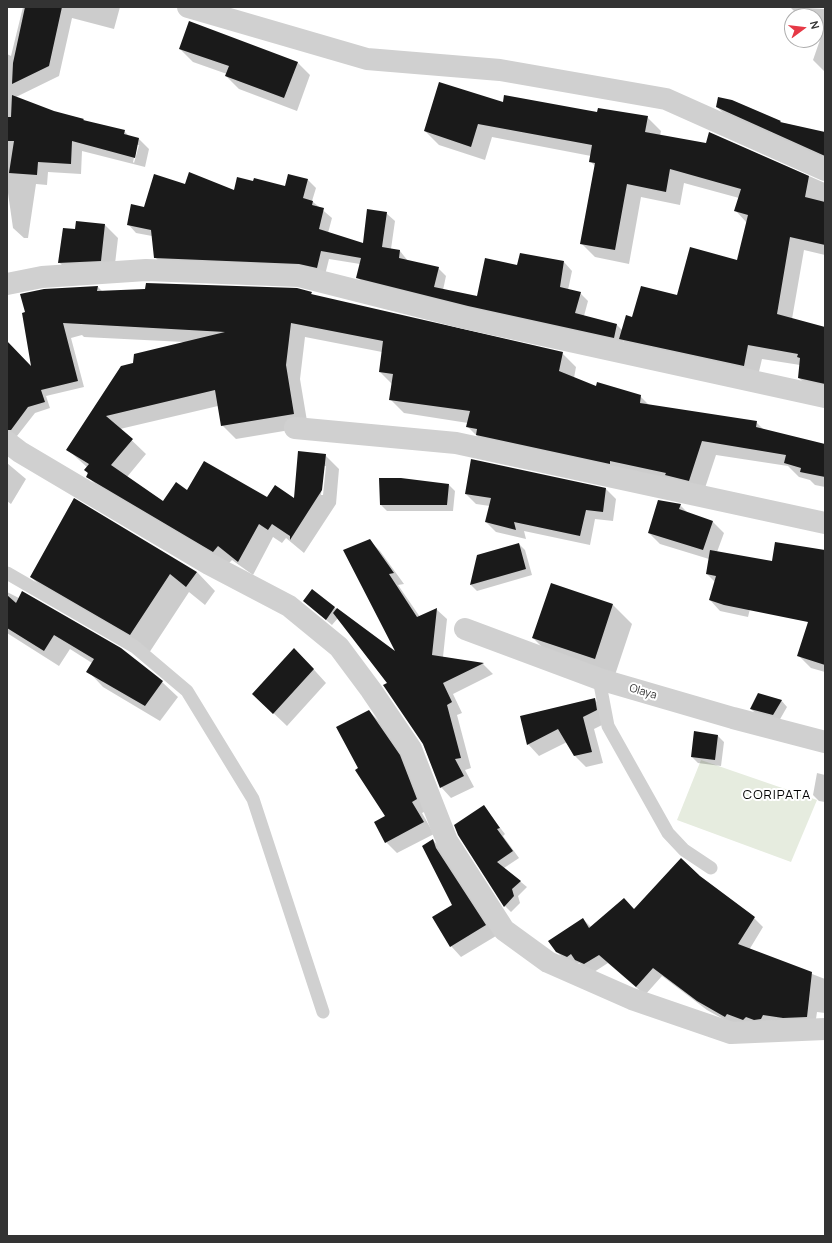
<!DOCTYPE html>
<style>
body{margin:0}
#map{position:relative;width:832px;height:1243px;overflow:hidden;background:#fff;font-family:Manrope,sans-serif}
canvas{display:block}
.frame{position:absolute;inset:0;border:8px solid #333;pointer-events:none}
.north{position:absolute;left:784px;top:8px;width:40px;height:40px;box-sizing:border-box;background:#fff;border:1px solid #adadad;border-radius:50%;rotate:75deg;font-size:11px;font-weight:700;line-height:16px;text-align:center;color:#333}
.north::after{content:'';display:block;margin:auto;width:14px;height:18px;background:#e63946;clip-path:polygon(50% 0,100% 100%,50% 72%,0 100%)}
</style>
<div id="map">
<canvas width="832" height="1243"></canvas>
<div class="frame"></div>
<div class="north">N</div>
</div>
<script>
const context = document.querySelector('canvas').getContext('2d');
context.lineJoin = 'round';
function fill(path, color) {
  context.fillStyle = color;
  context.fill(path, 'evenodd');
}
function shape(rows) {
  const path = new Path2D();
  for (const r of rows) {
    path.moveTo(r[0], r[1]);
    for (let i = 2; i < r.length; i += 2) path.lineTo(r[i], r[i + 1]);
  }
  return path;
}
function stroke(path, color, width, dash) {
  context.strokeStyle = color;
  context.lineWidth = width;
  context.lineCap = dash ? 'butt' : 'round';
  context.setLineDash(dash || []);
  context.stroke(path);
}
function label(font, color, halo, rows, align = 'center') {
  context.font = font + ' Manrope,sans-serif';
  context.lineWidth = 4;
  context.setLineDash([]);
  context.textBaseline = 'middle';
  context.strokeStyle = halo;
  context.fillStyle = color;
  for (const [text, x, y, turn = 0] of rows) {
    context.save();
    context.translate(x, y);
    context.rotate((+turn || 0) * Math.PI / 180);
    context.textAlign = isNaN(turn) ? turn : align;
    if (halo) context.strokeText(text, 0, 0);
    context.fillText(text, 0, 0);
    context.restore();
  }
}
const green = shape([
 [701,760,817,800,791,862,677,820]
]);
const shadow = shape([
 [23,7,120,7,114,29,72,18,59,76,14,98,54,112,83,119,86,122,124,131,130,137,139,139,149,149,145,167,82,151,81,174,48,172,47,185,36,184,28,238,24,238,13,228,8,193,7,193,7,54,11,56],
 [137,145,139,145,134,163,133,162],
 [790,7,825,9,825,72,813,60,821,37,816,33,816,16,799,16],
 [180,49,297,62,310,75,297,111,239,89,226,76,227,74,193,62],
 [504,103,647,117,661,131,660,136,707,145,710,133,825,183,825,255,804,250,792,319,825,328,825,395,813,392,799,378,800,365,762,359,757,380,635,353,623,341,622,345,365,285,357,277,360,264,329,259,325,275,163,266,155,257,152,236,136,233,128,224,144,208,185,185,234,191,286,187,308,180,316,188,312,201,332,218,328,233,364,244,386,213,395,221,391,249,400,251,408,261,438,268,446,276,443,290,477,298,518,266,564,262,572,271,568,290,580,293,588,301,584,316,617,325,623,331,633,318,677,296,738,262,747,223,735,210,739,198,684,183,680,205,641,197,629,264,595,257,581,243,595,166,590,161,591,156,492,137,485,160,439,145,425,131],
 [717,107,825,133,825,163,731,121],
 [105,225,118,238,114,273,72,276,60,263,63,229,75,230],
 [98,287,103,292,311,293,314,296,562,353,576,367,574,378,597,387,640,396,650,406,756,422,764,430,825,445,825,487,815,485,810,480,799,477,788,466,716,455,703,494,481,440,467,426,468,423,404,413,390,399,392,384,380,372,382,352,305,337,300,379,308,427,236,439,222,425,218,406,120,429,146,454,127,477,164,502,188,492,294,500,325,455,339,469,336,504,304,553,286,538,282,543,273,537,253,575,232,560,227,565,101,490,87,476,88,468,68,450,133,364,184,342,84,337,82,335,71,338,84,387,46,396,50,408,35,413,17,436,7,438,7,369,33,369,30,352],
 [324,466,326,466,323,495,321,495],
 [7,463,26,479,11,504,7,501],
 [449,485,455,491,453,511,387,511,381,505],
 [606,489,616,499,613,521,595,519,590,545,524,531,526,539,496,532,486,522,490,506,476,504,466,494],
 [680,505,688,513,713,522,724,533,717,552,760,568,748,617,720,611,710,600,715,582,707,574,709,559,660,544,649,533],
 [369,540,380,551,404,584,398,585,420,617,436,609,447,619,443,657,483,664,493,674,453,694,462,713,457,715,471,768,465,770,474,787,451,798,441,787,423,744,388,684,338,618,332,625,304,601,334,607,397,655],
 [519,544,525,550,532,575,477,591,471,585],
 [197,572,215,591,205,605,189,592,149,653,50,596,31,577],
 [7,592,120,649,162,682,178,697,160,721,103,687,88,671,92,663,70,649,59,666,7,633],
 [613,605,632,624,614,678,552,657,533,638],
 [825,624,825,672,811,668,799,656],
 [307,662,326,683,287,726,267,707],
 [759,694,781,700,787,707,779,721,757,715,751,709],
 [594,699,606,711,608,722,594,729,603,763,586,767,575,756,567,742,539,756,528,744],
 [369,711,380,722,411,767,428,810,422,813,434,834,397,853,386,842,386,817,360,768],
 [695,732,718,736,724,742,721,766,698,763,692,757],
 [817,773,825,775,825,802,819,801,813,795],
 [486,810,505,834,503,836,519,858,504,868,527,887,518,896,520,903,511,912,505,906],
 [433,840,443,851,496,936,461,957,451,946,453,905],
 [699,877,754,918,763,927,746,955,768,957,825,979,825,1013,817,1012,815,1026,734,1025,707,1010,662,976,645,995,608,963,594,972,585,969,579,963,576,965,565,960,556,951,583,919,591,927,635,910]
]);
const building = shape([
 [25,7,62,7,49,66,12,84,13,63],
 [189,21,298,62,284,98,225,76,229,66,179,49],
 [439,82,503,102,504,95,597,112,598,108,648,116,645,132,706,143,709,132,809,176,805,197,825,202,825,245,790,237,777,314,825,327,825,384,798,378,800,358,797,357,798,354,748,345,744,366,619,339,626,315,632,317,641,286,677,295,690,247,737,260,748,215,734,211,741,189,670,169,666,192,627,184,615,250,580,244,595,163,589,162,592,145,478,124,471,147,424,131],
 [12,95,54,111,84,119,83,120,125,130,124,134,139,138,135,158,72,141,71,164,38,162,37,175,9,173,14,141,8,141,8,117,11,117],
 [718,97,732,100,781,121,780,122,825,132,825,156,716,107],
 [189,172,234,190,237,177,253,181,254,178,285,186,288,174,308,179,303,198,313,201,312,205,324,208,319,229,363,243,367,209,387,212,382,247,400,250,399,258,439,267,434,287,477,296,485,258,517,265,520,253,564,261,560,287,581,292,575,313,617,324,614,338,468,306,356,278,361,258,321,251,317,268,299,264,154,258,151,230,127,225,131,204,144,207,154,174,185,184],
 [76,221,105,224,101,261,58,263,63,228,75,229],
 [146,283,297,288,312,292,311,294,563,352,559,371,596,386,597,382,641,395,640,403,757,421,756,427,825,444,825,477,800,472,801,468,784,463,786,455,702,441,689,481,665,475,666,473,610,461,610,464,476,435,477,429,466,427,470,411,389,400,393,374,379,372,383,341,291,323,286,365,294,414,221,426,215,390,106,416,133,439,111,465,163,501,176,482,187,490,204,461,267,497,275,485,294,498,298,451,326,454,322,490,290,540,290,536,272,524,268,530,259,524,238,562,218,546,213,552,86,477,88,473,84,470,89,464,66,450,121,366,133,363,134,354,225,332,63,323,78,381,41,390,45,402,28,407,11,430,7,430,7,341,31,366,22,313,25,312,20,294,44,289,98,286,97,291,145,289],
 [471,459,606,488,603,512,586,510,580,536,514,522,516,530,485,522,491,498,465,494],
 [379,478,401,478,449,484,447,505,380,505],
 [74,498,197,572,186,587,170,574,130,635,30,577],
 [658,500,681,504,679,509,713,521,703,550,648,533],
 [370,539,394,573,389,574,417,617,437,608,432,655,484,663,443,683,452,702,447,705,461,758,455,759,464,776,440,788,423,744,383,685,387,683,333,613,337,608,395,651,343,550],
 [775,542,825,550,825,665,797,656,808,622,724,605,709,600,716,576,706,574,710,550,772,561],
 [519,543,526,569,470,585,477,555],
 [551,583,613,604,595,659,532,638],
 [312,589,335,607,326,620,303,601],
 [22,591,121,648,163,681,145,706,86,672,94,659,54,635,44,651,7,628,7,595,16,603],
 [294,648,314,669,273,714,252,694],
 [758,693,782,700,773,715,750,709],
 [595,698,597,710,583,717,592,752,574,756,558,729,527,745,520,716],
 [369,710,400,755,417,799,412,802,424,822,385,843,374,822,385,816,355,770,358,768,336,727],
 [694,731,718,735,715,760,691,757],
 [484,805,500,828,497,829,513,851,497,862,521,881,512,889,514,896,504,907,458,835,454,825],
 [433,839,436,848,486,925,450,947,432,917,452,905,422,846],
 [681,858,700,876,755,917,738,944,812,972,807,1017,783,1018,763,1015,761,1019,754,1020,746,1017,743,1020,727,1014,725,1017,697,1001,653,968,636,987,599,955,584,964,575,960,571,954,567,957,556,952,548,941,583,918,589,928,624,898,634,909]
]);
const service = shape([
 [7,573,135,647,187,691,253,799,323,1012],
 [599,679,608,726,668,833,684,850,711,868]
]);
const minor = shape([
 [188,7,367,59,500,70,666,99,825,170],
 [7,284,42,277,146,270,299,276,465,318,825,397],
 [295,428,456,443,825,523],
 [7,442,20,452,209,564,289,606,339,647,371,690,411,749,447,841,504,930,548,962,632,999,731,1033,825,1029],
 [465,629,599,679,733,718,825,742]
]);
const streetNames = [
 ["Olaya",643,692,16]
];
const quarterNames = [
 ["CORIPATA",777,795]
];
fill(green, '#e6ecdf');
fill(shadow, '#0003');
fill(building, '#1a1a1a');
stroke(service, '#d0d0d0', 13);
stroke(minor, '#d0d0d0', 22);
label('11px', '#333', '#fff', streetNames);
context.letterSpacing = '1px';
label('13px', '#000', '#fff', quarterNames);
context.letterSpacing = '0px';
</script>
